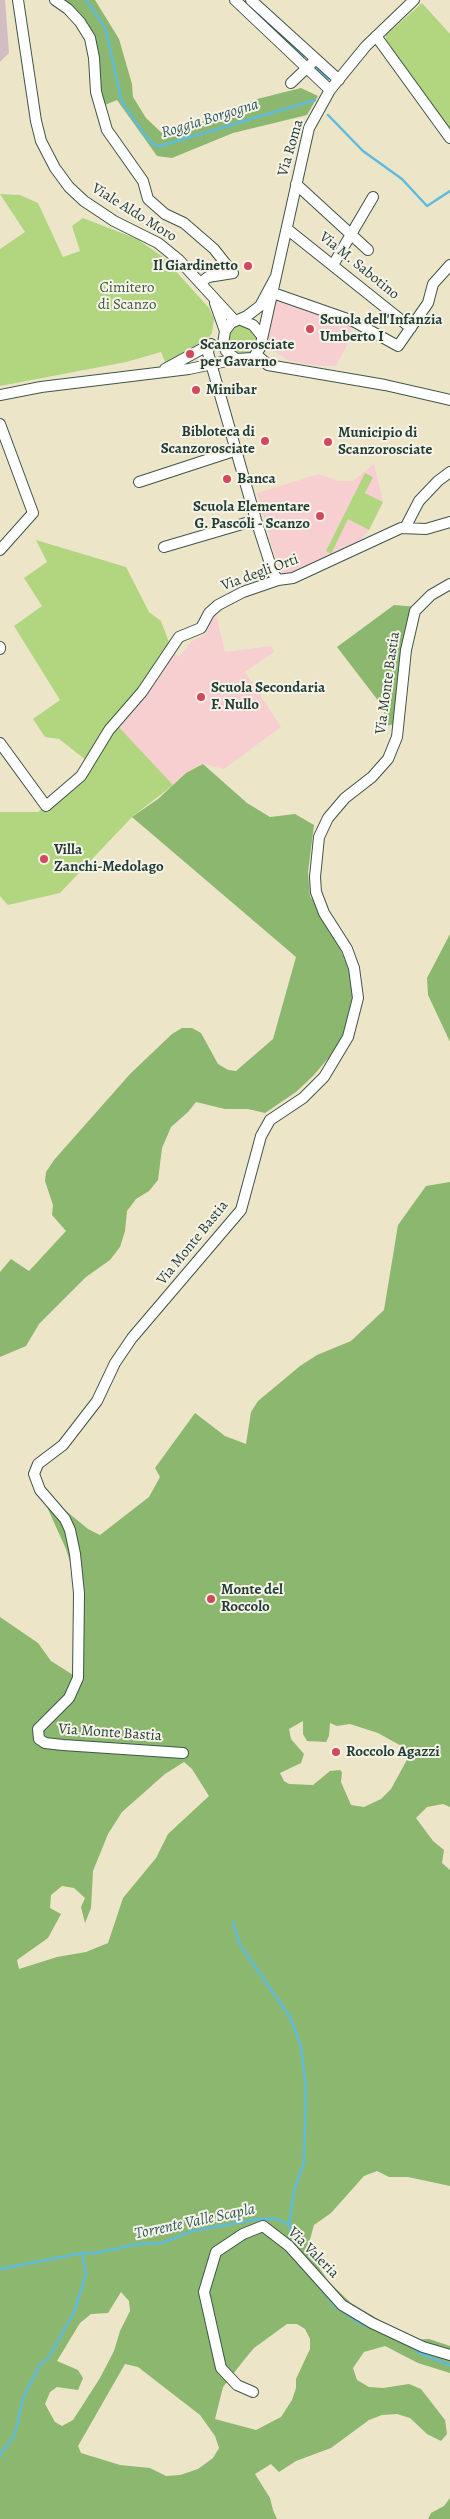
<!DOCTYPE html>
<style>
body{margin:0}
canvas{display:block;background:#ede5c8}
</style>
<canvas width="450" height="2519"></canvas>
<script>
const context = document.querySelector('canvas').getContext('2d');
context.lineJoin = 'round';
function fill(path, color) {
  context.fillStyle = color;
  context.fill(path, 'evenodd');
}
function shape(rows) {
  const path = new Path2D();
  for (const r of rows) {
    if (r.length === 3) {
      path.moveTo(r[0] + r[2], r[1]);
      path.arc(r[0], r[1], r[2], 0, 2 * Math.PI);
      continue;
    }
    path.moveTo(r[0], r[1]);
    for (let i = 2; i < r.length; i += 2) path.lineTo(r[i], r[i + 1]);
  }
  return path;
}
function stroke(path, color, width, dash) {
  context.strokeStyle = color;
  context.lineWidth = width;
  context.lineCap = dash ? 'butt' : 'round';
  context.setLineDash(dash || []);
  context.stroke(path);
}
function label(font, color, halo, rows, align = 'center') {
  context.font = font + ' Alegreya,serif';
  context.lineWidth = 4;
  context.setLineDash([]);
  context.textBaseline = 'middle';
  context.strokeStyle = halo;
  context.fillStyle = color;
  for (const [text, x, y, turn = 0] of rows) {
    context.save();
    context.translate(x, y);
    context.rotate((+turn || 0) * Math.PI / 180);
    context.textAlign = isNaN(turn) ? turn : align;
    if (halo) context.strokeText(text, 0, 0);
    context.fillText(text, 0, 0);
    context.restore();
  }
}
const built = shape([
 [278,295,353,321,349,341,336,366,317,366,289,361,274,351,266,337],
 [374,464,383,502,369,530,354,547,284,577,277,564,257,493,319,474,338,481,353,481],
 [215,610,225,652,271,646,274,652,245,672,281,727,224,769,203,764,186,773,173,785,115,723,172,652,179,657,192,641,206,634]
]);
const industrial = shape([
 [0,0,5,0,9,53,0,62]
]);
const green = shape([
 [422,3,450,34,450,131,385,47,386,35],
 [0,194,20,195,38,203,63,257,80,251,72,226,83,218,137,239,163,257,209,308,214,319,212,333,204,344,166,364,161,352,126,362,0,386,0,249,25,232],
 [242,340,15],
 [365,473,373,477,365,493,383,502,369,530,348,519,331,554,326,551],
 [36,540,126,567,149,612,161,621,170,645,86,760,59,739,45,737,33,719,60,700,14,626,42,606,24,578,47,562],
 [115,723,173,785,132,817,60,893,8,905,0,896,0,812,38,812,81,776]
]);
const forest = shape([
 [55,0,95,0,119,39,132,84,133,97,146,118,164,135,180,131,257,99,301,88,318,96,307,115,233,133,172,158,157,156,117,100,100,107,90,38],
 [394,605,418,607,410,651,404,721,387,726,383,707,337,647],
 [203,764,247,803,270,817,295,814,314,825,308,872,310,896,332,929,347,965,353,987,353,1013,336,1049,313,1076,296,1092,265,1113,248,1109,225,1109,196,1102,188,1112,171,1127,162,1148,158,1180,149,1191,136,1199,127,1211,125,1231,120,1247,110,1260,86,1277,39,1324,26,1346,0,1357,0,1272,11,1259,29,1271,66,1231,52,1215,53,1205,45,1181,46,1172,54,1160,130,1074,172,1034,182,1028,192,1028,201,1033,218,1064,228,1070,236,1071,273,1039,296,957,132,817,158,799,186,773],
 [450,934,450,1042,428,995,427,978],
 [450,1182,450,1807,443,1804,427,1807,416,1818,433,1841,444,1850,442,1863,450,1870,450,2186,408,2177,389,2177,377,2171,364,2176,331,2213,314,2225,307,2250,329,2282,351,2303,413,2340,429,2339,450,2346,450,2373,418,2363,385,2346,364,2352,353,2368,357,2380,369,2387,383,2388,409,2384,421,2389,445,2420,447,2434,441,2441,427,2434,410,2418,397,2414,382,2415,369,2420,331,2448,296,2461,279,2472,271,2464,255,2474,270,2498,273,2510,277,2519,0,2519,0,1617,38,1643,51,1661,78,1678,84,1607,66,1549,42,1496,49,1497,88,1529,100,1535,149,1497,160,1477,155,1468,195,1413,225,1436,246,1444,251,1412,258,1401,300,1366,317,1355,351,1341,384,1310,398,1225,426,1186],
 [303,1721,303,1734,307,1741,326,1742,329,1736,330,1723,337,1726,350,1724,378,1733,405,1748,409,1756,391,1789,381,1799,364,1807,351,1805,341,1782,342,1772,340,1770,330,1771,313,1785,289,1784,284,1781,280,1773,301,1763,304,1754,291,1739,289,1729],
 [184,1762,192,1769,209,1796,168,1834,156,1858,123,1898,108,1943,86,1952,57,1957,19,1969,17,1960,48,1938,61,1914,50,1908,51,1895,62,1886,74,1888,85,1898,81,1907,85,1923,91,1908,93,1871,108,1834,122,1812,165,1774],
 [121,2292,129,2301,130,2311,120,2331,114,2351,100,2378,73,2420,62,2426,55,2422,45,2404,50,2392,57,2387,78,2390,83,2378,78,2370,57,2361,80,2323,91,2314,108,2313],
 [287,2324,297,2324,305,2329,310,2339,310,2349,296,2379,296,2388,292,2400,281,2417,256,2430,215,2419,223,2387,244,2360,254,2348],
 [125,2364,138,2367,200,2415,215,2436,219,2448,213,2458,198,2469,180,2475,166,2476,150,2468,120,2465,81,2453,78,2446],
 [450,2498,450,2519,428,2519,431,2513,444,2506]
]);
const stream = shape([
 [86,0,105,27,122,102,146,137,157,147,315,100],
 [260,17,304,56],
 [317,69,328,79],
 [328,115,363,151,402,179,427,206,450,191],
 [233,1922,240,1945,290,2017,300,2044,303,2063,306,2089,304,2162,294,2191,289,2225],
 [0,2269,82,2253,96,2253,138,2244,162,2243,192,2231,259,2219,278,2219,289,2225,293,2233,294,2247],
 [316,2283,336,2307,361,2324,371,2327],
 [411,2346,419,2353,450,2365],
 [0,2455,15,2434,23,2398,41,2363,48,2359,74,2312,86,2274,82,2253]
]);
const minor = shape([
 [18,0,36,121,41,141,55,168,69,187,84,201,114,221,158,243,179,260,235,321],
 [55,0,68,9,80,22,90,38,94,58,96,92,107,130,143,181,148,199,165,214,184,223,214,249,233,273],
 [235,0,330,90],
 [251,0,339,80],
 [376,36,450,138],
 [291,83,312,63],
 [296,184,368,250],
 [287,229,411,328],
 [333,265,373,197],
 [275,278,260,306,247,316,231,323,225,331,223,344,226,351,236,359,253,358,260,348,309,128,330,90,366,46,414,0],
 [200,283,208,277,233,273],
 [273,293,353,321,398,346,428,303,433,284,450,265],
 [215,303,225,331],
 [241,320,253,325,262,336],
 [209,346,208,353,256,520,273,573,278,580],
 [257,355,268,365,385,385,450,400],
 [165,369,211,344],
 [0,395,41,387,189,369,236,359],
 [0,424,33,513,0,550],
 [139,482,237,450],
 [406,526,419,501,438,481,450,472],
 [164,547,256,520],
 [0,647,0,649],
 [0,743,46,806,81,776,109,730,142,692,179,637,201,628,209,613,218,605,243,592,278,580,293,578,401,528,426,529,450,522],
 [183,1753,63,1745,45,1743,39,1739,38,1729,69,1698,78,1678,79,1593,75,1554,70,1530,65,1519,40,1490,34,1474,38,1464,63,1445,97,1401,115,1363,132,1338,241,1210,261,1136,270,1120,303,1098,324,1077,348,1037,358,998,354,968,347,949,324,913,316,892,315,877,319,837,328,818,345,798,372,777,388,759,397,737,406,650,415,611,431,595,450,584],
 [253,2392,237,2385,221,2368,204,2292,216,2252,243,2234,263,2226,289,2246,342,2305,372,2323,423,2347,450,2355]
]);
const markers = [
 [248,266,5,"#d1495b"],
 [310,329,5,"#d1495b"],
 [190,354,5,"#d1495b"],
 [196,390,5,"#d1495b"],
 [265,441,5,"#d1495b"],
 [328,442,5,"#d1495b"],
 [227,479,5,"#d1495b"],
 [320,516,5,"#d1495b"],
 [201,697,5,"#d1495b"],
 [44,859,5,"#d1495b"],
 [211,1599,5,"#d1495b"],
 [336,1752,5,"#d1495b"]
];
const streetNames = [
 ["Via Roma",291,148,-74],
 ["Viale Aldo Moro",134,213,32],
 ["Via M. Sabotino",359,266,39],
 ["Via degli Orti",260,573,-20],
 ["Via Monte Bastia",388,683,-82],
 ["Via Monte Bastia",193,1243,-51],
 ["Via Monte Bastia",110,1733,4],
 ["Via Valeria",313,2253,45]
];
const poiNames = [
 ["Il Giardinetto",238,266,"right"],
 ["Scuola dell'Infanzia",320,320],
 ["Umberto I",320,337],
 ["Scanzorosciate",200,345],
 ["per Gavarno",200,362],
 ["Minibar",206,390],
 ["Bibloteca di",255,432,"right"],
 ["Scanzorosciate",255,449,"right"],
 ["Municipio di",338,433],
 ["Scanzorosciate",338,450],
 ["Banca",237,479],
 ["Scuola Elementare",310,507,"right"],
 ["G. Pascoli - Scanzo",310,524,"right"],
 ["Scuola Secondaria",211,688],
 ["F. Nullo",211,705],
 ["Villa",54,850],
 ["Zanchi-Medolago",54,867],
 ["Monte del",221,1590],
 ["Roccolo",221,1607],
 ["Roccolo Agazzi",346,1752]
];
const parkNames = [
 ["Cimitero",127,288],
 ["di Scanzo",127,305]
];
const waterNames = [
 ["Roggia Borgogna",210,119,-17],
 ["Torrente Valle Scapla",195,2222,-12]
];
fill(built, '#f7cfd0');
fill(industrial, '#d2bdc5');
fill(green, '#b1d67f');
fill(forest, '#8cb76e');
stroke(stream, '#5fbbdd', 2.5);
stroke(minor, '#3e564a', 12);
stroke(minor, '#fff', 10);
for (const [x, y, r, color] of markers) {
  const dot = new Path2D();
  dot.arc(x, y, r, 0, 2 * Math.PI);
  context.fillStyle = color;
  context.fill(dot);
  stroke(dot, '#f7f3e8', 2);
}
label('15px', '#1f3d34', '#f7f3e8', streetNames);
label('bold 15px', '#1f3d34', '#f7f3e8', poiNames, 'left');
label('15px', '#3c5c43', '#f7f3e8', parkNames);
label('italic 16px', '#2f5c5e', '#f7f3e8', waterNames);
</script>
